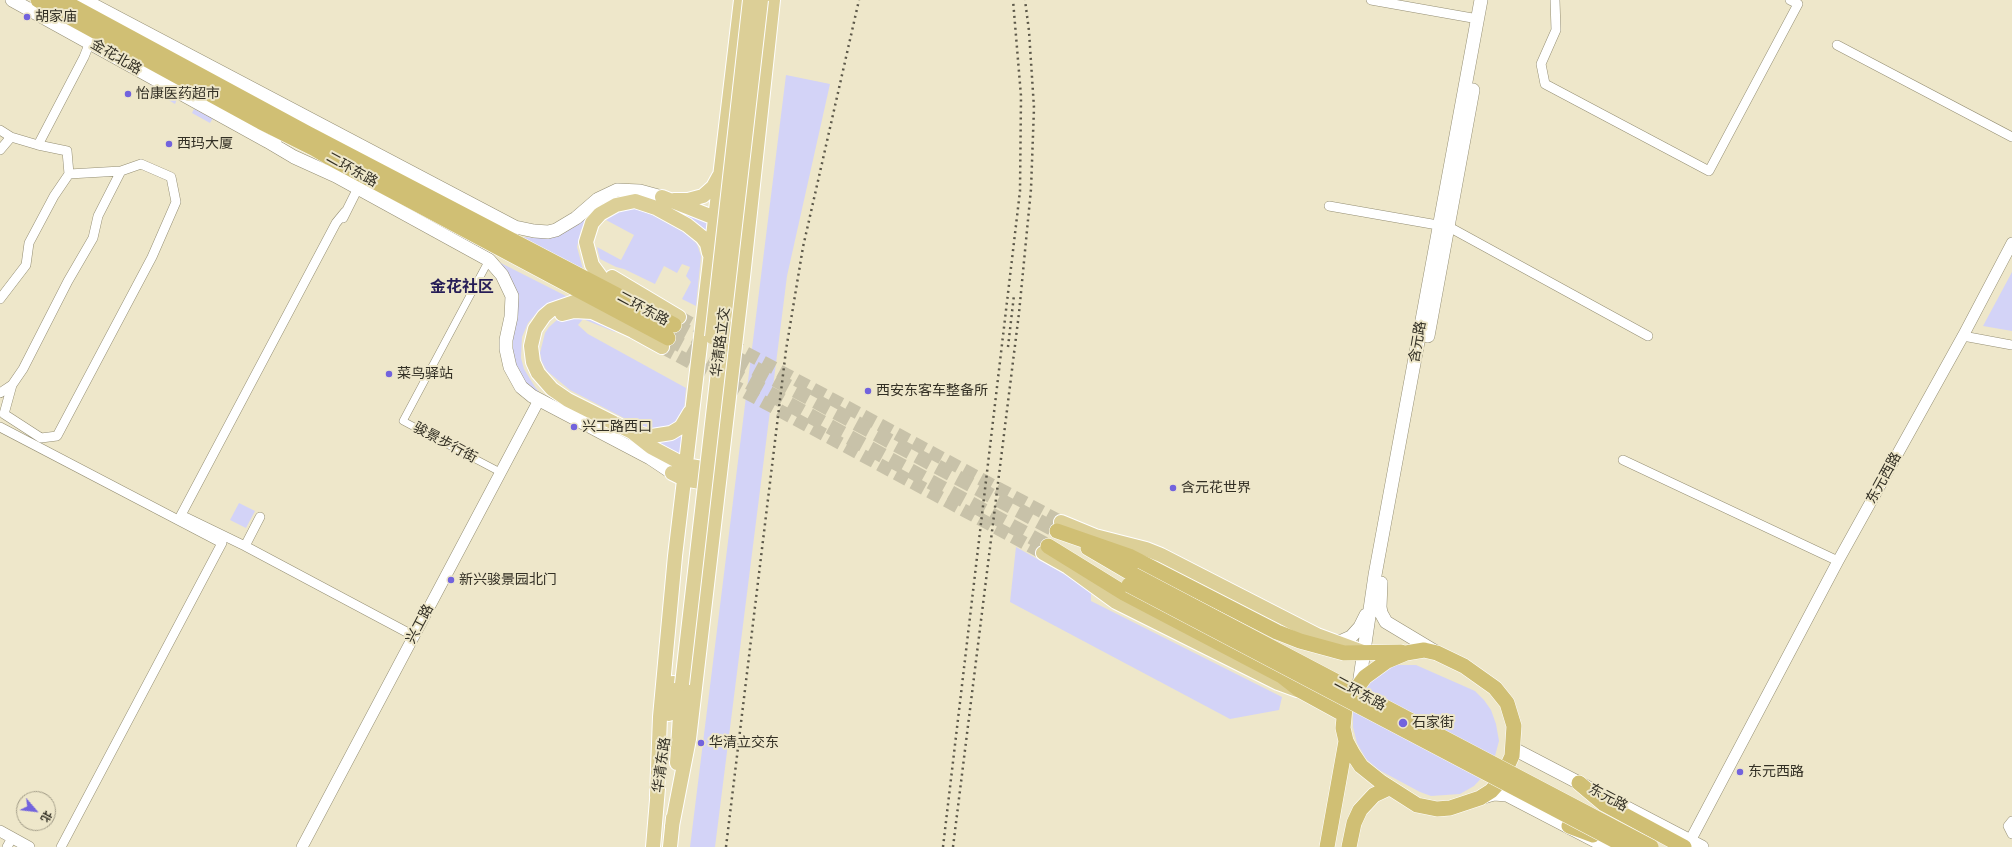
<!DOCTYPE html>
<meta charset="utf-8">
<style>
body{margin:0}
#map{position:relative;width:2012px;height:847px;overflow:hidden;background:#eee7ca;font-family:Bitter,"Noto Sans SC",serif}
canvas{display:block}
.north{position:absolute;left:16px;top:791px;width:40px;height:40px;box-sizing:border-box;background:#eee7ca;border:1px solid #a39d88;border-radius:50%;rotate:118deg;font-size:11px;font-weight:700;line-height:16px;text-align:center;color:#322f24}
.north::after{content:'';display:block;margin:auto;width:14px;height:18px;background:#7263dd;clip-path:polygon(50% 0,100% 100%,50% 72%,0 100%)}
</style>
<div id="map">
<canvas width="2012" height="847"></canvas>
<div class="north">北</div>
</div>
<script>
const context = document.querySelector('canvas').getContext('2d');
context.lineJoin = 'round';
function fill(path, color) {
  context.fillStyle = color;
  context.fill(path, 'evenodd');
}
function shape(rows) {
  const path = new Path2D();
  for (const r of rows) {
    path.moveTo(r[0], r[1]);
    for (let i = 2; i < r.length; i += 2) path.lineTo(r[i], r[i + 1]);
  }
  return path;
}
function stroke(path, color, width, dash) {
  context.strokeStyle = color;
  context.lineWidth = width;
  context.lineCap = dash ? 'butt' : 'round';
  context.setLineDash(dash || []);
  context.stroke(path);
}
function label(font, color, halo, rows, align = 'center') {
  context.font = font + ' Bitter,"Noto Sans SC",serif';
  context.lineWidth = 4;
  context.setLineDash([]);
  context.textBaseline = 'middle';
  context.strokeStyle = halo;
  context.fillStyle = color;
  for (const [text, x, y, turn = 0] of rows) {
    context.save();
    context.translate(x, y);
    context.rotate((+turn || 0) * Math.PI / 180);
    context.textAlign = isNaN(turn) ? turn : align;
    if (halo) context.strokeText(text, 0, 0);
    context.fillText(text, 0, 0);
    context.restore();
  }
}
const green = shape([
 [786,75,830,84,787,276,715,847,690,847],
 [149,84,177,99,175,104,162,96],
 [194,109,213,118,210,123,192,113],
 [611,199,594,213,581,230,577,247,583,269,522,237,539,238,556,235,592,210],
 [654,202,707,221,706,234],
 [630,208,647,212,685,233,697,244,701,256,696,306,682,299,691,282,686,276,690,267,682,264,677,273,664,266,655,284,624,269,616,267,600,259,597,247,621,260,634,235,606,220,617,212],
 [487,256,568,297,550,303,540,309,528,323,522,337,521,358,524,369,535,387,542,395,533,393,517,372,511,353,515,312],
 [2012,272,2012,331,1983,326],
 [585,316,617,328,615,332,583,319,578,325,588,334,686,388,684,411,680,419,669,428,647,430,570,390,547,371,542,362,540,353,545,333,549,327,557,320,565,317],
 [683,433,679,457,651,443],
 [239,503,255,511,246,528,230,520],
 [1016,547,1091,589,1091,601,1282,697,1279,710,1230,719,1010,602],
 [1396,665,1416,665,1475,691,1484,700,1491,710,1496,724,1499,741,1492,767,1474,786,1460,794,1431,796,1420,792,1379,770,1366,759,1357,743,1353,727,1353,710,1369,681,1382,671]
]);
const secondaryTunnel = shape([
 [679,317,1061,522],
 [662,347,1043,553]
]);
const trunkTunnel = shape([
 [674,325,1057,531],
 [668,338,1048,546]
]);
const pedestrian = shape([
 [489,260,403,421,500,472]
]);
const minor = shape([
 [1371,0,1478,19],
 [1555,0,1556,30,1541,64,1545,84,1709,171,1798,4,1790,0],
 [1837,45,2012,137],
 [0,130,11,137],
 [38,145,84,57,90,42],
 [0,150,11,137,38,145,67,151,69,174,54,196,29,243,26,265,0,299],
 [141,164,171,177,176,202,152,257,57,436,41,438,4,414,12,385,23,369,68,281,93,238,98,216,121,171,141,164],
 [69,174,121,171],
 [1329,206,1449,227,1648,336],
 [345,212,336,223,181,515,245,546,414,636],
 [343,218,358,188],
 [1963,336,2012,345],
 [0,393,12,385],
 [0,427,222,543,61,847],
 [1623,460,1838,561],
 [245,546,260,517],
 [2012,821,2008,826,2012,834],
 [7,847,12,838]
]);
const tertiary = shape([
 [0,831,29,847],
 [1690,841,1838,561,1963,336,2012,243],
 [302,847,539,400]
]);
const secondary = shape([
 [12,0,267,141,275,143],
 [84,0,515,227,534,231,548,232,556,230,576,218,598,199,617,190,640,191,662,197],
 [267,141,294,157,336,176,489,260,502,275,512,296,511,317,506,340,506,349,510,367,521,387,532,396,650,458,668,470],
 [1428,336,1473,90],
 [1381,583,1380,607,1381,613,1386,622,1436,652],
 [1330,642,1342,641,1351,637,1360,627,1366,615],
 [1359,685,1375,575,1481,0],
 [1514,749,1702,847],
 [1480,798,1494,794,1507,795,1607,847]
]);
const primary = shape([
 [662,197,715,218,723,219],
 [674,200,688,200,703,196,713,187,719,176],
 [612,277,679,317],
 [619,291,603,280,592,265,586,242,592,223,600,214,616,205,635,201,656,208,687,225,702,237,707,244,709,253],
 [601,305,586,301,574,302,551,310,544,316,535,329,531,346,533,362,538,373,552,389,568,400,632,432,651,447,685,465,719,471],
 [562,314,574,311,592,312,633,331,662,347],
 [632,432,652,436,671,433,681,427,690,412],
 [672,473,684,479,716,485],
 [1061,522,1095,536,1146,549,1161,555,1317,635,1363,652],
 [1043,553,1068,567,1116,602,1278,683,1297,690],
 [669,714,673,683],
 [677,763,682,684],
 [657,796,660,717,675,556,741,0],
 [672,826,689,739,743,277,773,0],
 [653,847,658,788],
 [670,847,673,818]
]);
const trunk = shape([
 [38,0,261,122,315,149,330,158,668,338],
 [61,0,307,133,674,325],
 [1057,531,1129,556,1277,632,1300,641,1344,653,1401,652],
 [1048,546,1124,593,1282,676,1301,691,1343,714],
 [1088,548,1134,575],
 [1424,650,1437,653,1464,666,1495,688,1507,703,1514,726,1512,756,1501,780,1491,791,1480,798,1450,808,1437,809,1417,805,1381,782,1361,766,1353,754,1346,741,1343,728,1345,708,1359,685,1365,677,1387,661,1406,653,1424,650],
 [1579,783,1604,804,1684,847],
 [1569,826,1593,835],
 [1327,847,1346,741],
 [1349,847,1354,823,1360,810,1374,795,1389,788]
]);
const rail = shape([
 [1008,347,1014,295],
 [726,847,786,350,803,247,859,0],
 [943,847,1020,191,1021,96,1013,0],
 [953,847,1019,313,1031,189,1034,108,1029,31,1025,0]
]);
const primaryBridge = shape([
 [712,337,750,0],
 [682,684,761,0]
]);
const trunkBridge = shape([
 [1134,575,1651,847],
 [1129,585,1627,847]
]);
const markers = [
 [27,17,4,"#7263dd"],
 [128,94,4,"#7263dd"],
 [169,144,4,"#7263dd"],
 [389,374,4,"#7263dd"],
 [868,391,4,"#7263dd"],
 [574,427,4,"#7263dd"],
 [1173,488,4,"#7263dd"],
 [451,580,4,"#7263dd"],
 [1403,723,5,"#7263dd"],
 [701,743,4,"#7263dd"],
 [1740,772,4,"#7263dd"]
];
const poiNames = [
 ["胡家庙",35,17],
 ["怡康医药超市",136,94],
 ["西玛大厦",177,144],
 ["菜鸟驿站",397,374],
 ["西安东客车整备所",876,391],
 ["兴工路西口",582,427],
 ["含元花世界",1181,488],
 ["新兴骏景园北门",459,580],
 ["石家街",1412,723],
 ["华清立交东",709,743],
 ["东元西路",1748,772]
];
const streetNames = [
 ["金花北路",116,57,30],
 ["二环东路",352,170,29],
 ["二环东路",643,309,28],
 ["华清路立交",721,342,-83],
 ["含元路",1418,342,-80],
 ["骏景步行街",445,443,28],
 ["东元西路",1884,478,-61],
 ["兴工路",420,624,-62],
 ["二环东路",1360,694,28],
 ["华清东路",662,765,-82],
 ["东元路",1608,798,28]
];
const quarterNames = [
 ["金花社区",462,288]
];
fill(green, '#d3d3f7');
stroke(secondaryTunnel, '#c8c2a9', 13, [13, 6]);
stroke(trunkTunnel, '#c8c2a9', 15, [15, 8]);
stroke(pedestrian, '#948e73', 8);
stroke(minor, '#948e73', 10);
stroke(tertiary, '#948e73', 12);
stroke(secondary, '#948e73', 14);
stroke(primary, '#fff', 16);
stroke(trunk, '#fff', 16);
stroke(pedestrian, '#fff', 7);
stroke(minor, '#fff', 9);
stroke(tertiary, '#fff', 11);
stroke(secondary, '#fff', 13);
stroke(primary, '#dccf97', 14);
stroke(trunk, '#d0bf74', 15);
stroke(rail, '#5c5849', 2.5, [2, 4]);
stroke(primaryBridge, '#fff', 16, []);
stroke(trunkBridge, '#fff', 16, []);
stroke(primaryBridge, '#dccf97', 14);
stroke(trunkBridge, '#d0bf74', 15);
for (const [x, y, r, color] of markers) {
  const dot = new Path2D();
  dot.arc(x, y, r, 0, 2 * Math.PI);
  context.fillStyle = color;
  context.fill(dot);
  stroke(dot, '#eee7ca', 1.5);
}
label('14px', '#322f24', '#eee7ca', poiNames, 'left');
label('14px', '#322f24', '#eee7ca', streetNames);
label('bold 16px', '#261d57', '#eee7ca', quarterNames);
</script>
